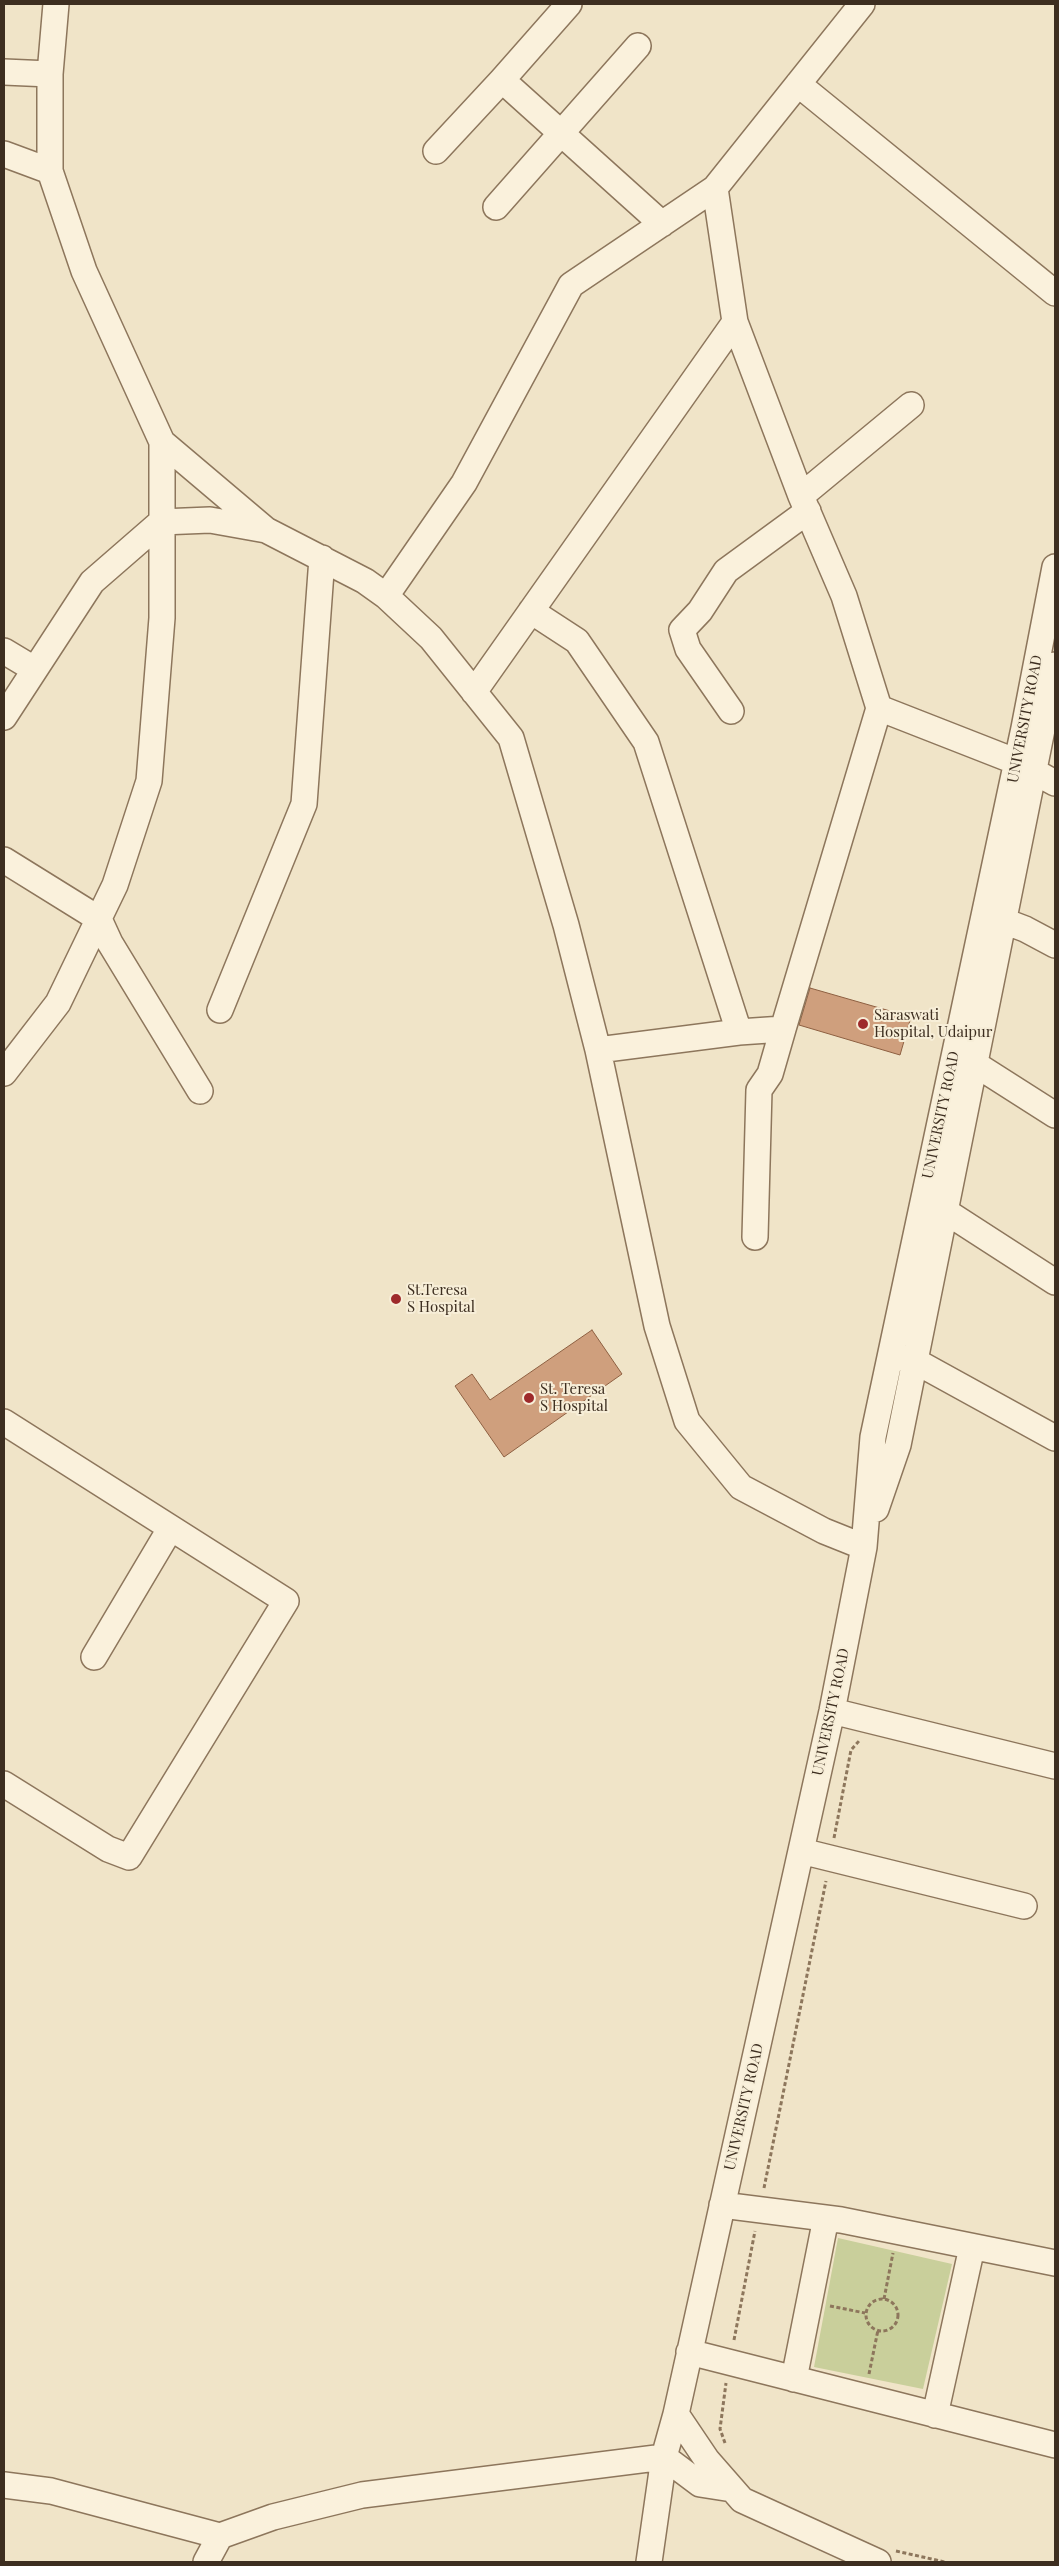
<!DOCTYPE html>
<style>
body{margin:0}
#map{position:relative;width:1059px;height:2566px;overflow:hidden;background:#f0e4c8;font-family:"Playfair Display",serif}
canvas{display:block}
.frame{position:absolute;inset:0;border:5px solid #3d2e20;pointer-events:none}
</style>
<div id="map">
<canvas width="1059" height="2566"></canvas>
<div class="frame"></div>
</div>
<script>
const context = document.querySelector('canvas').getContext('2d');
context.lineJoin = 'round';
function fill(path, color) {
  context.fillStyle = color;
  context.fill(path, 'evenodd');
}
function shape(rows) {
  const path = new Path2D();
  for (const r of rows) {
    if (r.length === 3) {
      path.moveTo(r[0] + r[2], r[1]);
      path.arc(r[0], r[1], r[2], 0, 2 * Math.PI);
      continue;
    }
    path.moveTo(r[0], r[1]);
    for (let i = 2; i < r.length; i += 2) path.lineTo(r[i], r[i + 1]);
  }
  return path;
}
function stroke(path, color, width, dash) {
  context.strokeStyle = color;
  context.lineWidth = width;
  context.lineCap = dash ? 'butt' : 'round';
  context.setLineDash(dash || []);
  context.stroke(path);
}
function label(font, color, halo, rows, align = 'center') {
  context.font = font + ' "Playfair Display",serif';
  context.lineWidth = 4;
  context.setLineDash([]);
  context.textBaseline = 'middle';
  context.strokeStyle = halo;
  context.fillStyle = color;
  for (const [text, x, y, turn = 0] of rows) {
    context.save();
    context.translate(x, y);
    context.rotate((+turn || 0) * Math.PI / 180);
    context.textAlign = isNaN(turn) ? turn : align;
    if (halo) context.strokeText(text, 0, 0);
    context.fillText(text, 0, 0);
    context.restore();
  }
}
const green = shape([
 [838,2238,952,2264,923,2389,814,2367]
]);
const building = shape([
 [810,988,911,1017,900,1055,799,1025,810,988],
 [592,1330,622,1374,504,1457,455,1386,472,1374,490,1400,592,1330]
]);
const path = shape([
 [834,1838,851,1750,859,1741],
 [764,2188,826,1881],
 [882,2315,16],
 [884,2299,893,2253],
 [830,2306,865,2313],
 [734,2340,755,2231],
 [869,2374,878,2330],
 [725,2443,720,2429,726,2383],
 [896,2551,945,2562]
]);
const minor = shape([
 [862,4,715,188,735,322,801,496,844,596,879,708],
 [4,72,50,74],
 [502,80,569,4],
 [798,84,1055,293],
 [436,151,502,80,662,224],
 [4,154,50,171],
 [496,207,638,46],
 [162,442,266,530,365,581,386,596,431,638,511,738,566,925,598,1050,657,1326,687,1421,741,1487,824,1531,864,1547],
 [801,496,911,405],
 [386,596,464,483,571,285,715,188],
 [531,611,577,641,646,742,739,1032],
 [4,651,34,669],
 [474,692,735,322],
 [731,711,688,649,682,630,700,611,726,571,808,511],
 [4,717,92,582,161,522,210,520,266,530],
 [4,860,99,919,110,943,200,1091],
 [1004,921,1025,929,1055,945],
 [220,1010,304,804,322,558],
 [598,1050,739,1032,783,1029,879,708,1017,762,1055,783],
 [975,1064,1055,1115],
 [4,1073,58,1003,115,885,149,781,162,618,162,442,84,271,50,171,50,74,56,4],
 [945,1211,1055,1282],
 [755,1237,759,1090,770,1074,783,1029],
 [900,1358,915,1361,1055,1438],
 [4,1422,286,1601,129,1857,108,1849,4,1784],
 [876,1509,898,1445,1055,665],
 [94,1657,170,1529],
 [832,1711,1055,1766],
 [801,1851,1024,1906],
 [722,2205,841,2220,1055,2263],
 [689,2352,1055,2445],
 [794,2379,826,2218],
 [935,2415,972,2247],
 [4,2485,51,2491,220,2536,273,2517,362,2495,664,2457,700,2484,732,2489],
 [206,2562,220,2536],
 [649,2562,664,2457,676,2414],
 [878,2562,742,2500,707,2460,676,2414,832,1711,864,1547,873,1437,1024,728,1055,567]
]);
const markers = [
 [863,1024,6,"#9e2a2b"],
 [396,1299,6,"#9e2a2b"],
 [529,1398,6,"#9e2a2b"]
];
const streetNames = [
 ["UNIVERSITY ROAD",1025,719,-79],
 ["UNIVERSITY ROAD",941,1115,-78],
 ["UNIVERSITY ROAD",831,1712,-78],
 ["UNIVERSITY ROAD",744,2107,-77]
];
const poiNames = [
 ["Saraswati",874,1015],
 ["Hospital, Udaipur",874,1032],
 ["St.Teresa",407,1290],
 ["S Hospital",407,1307],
 ["St. Teresa",540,1389],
 ["S Hospital",540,1406]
];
fill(green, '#c9cf9b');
fill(building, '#cf9f7d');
stroke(building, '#8d5f41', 1);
stroke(minor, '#8d765c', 28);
stroke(path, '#8d765c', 3, [4, 2.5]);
stroke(minor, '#faf1dc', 25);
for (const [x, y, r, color] of markers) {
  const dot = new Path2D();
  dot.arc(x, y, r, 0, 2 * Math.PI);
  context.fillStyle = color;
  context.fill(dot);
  stroke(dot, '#f7eed8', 2);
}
label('15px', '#3d2e20', '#f7eed8', streetNames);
label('15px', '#3d2e20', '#f7eed8', poiNames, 'left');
</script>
